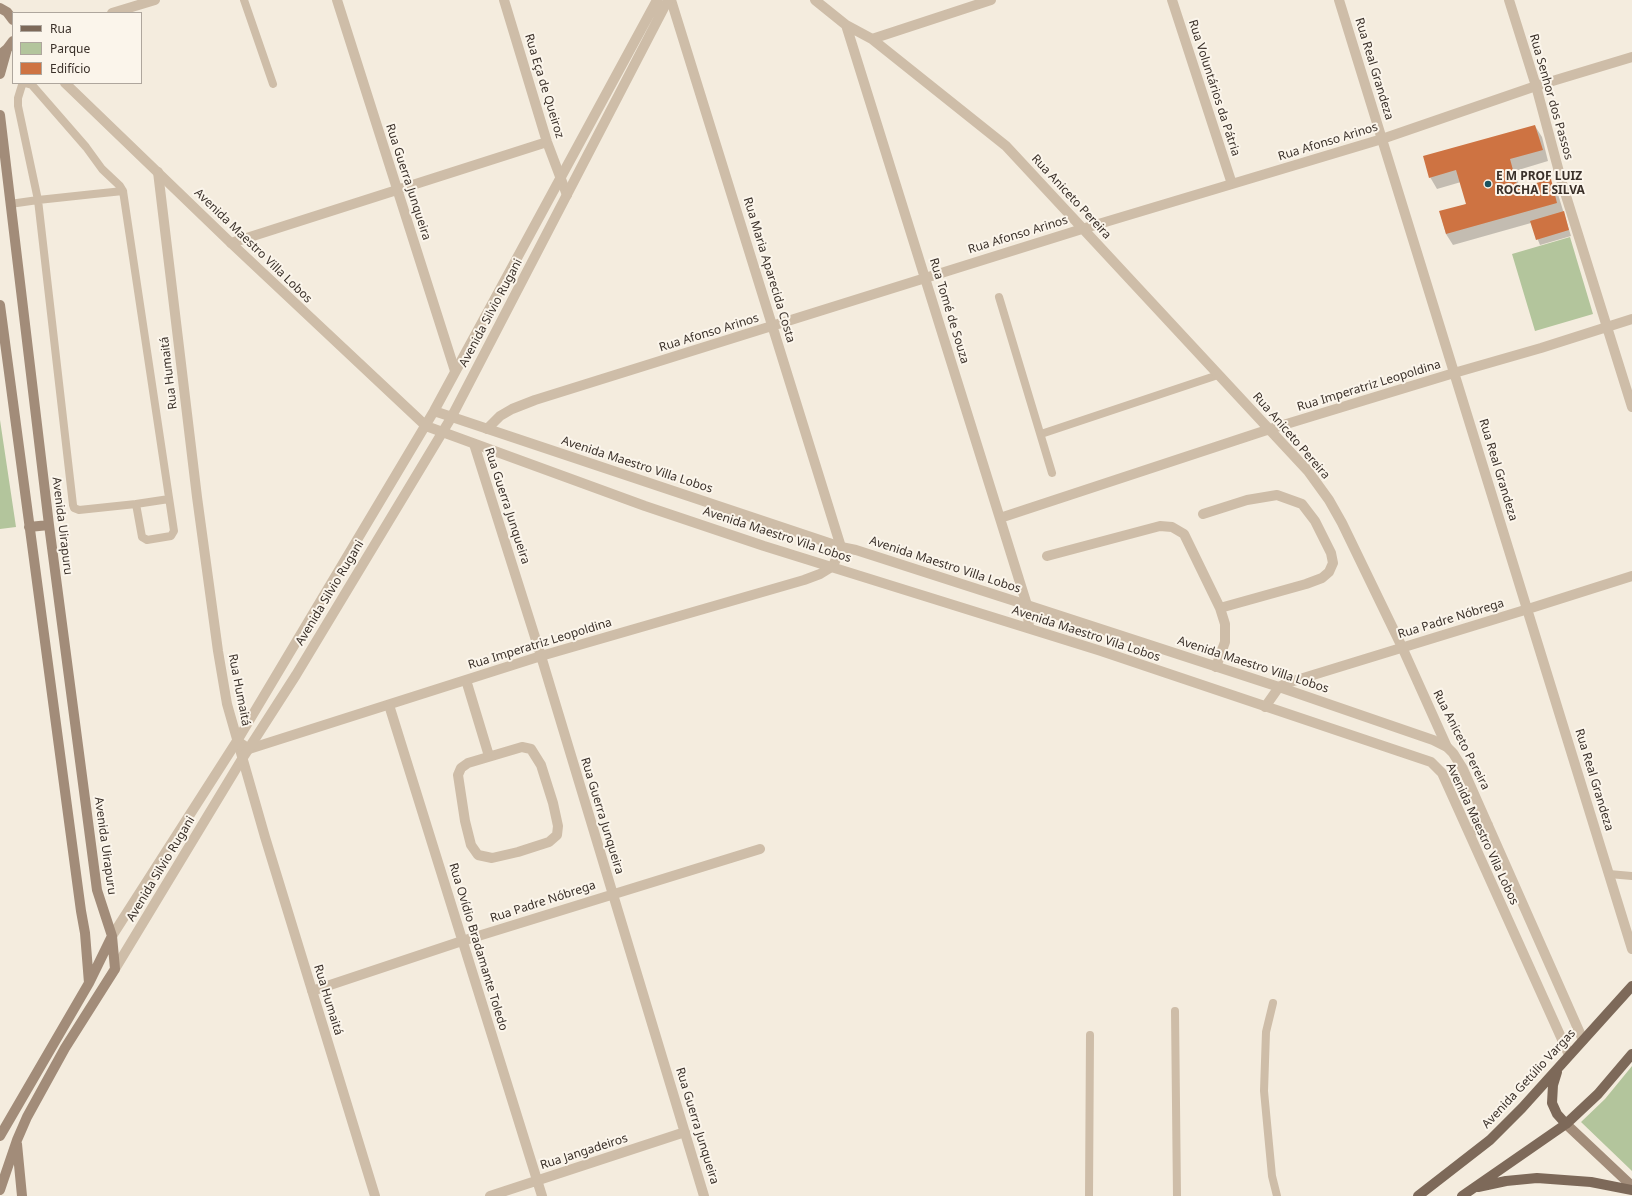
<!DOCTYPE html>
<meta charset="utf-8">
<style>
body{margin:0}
#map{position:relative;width:1632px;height:1196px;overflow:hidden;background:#f4ecde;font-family:"Noto Sans",sans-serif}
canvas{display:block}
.legend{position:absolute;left:12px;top:12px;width:130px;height:72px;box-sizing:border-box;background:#fbf5eb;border:1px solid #aea69d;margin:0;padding:5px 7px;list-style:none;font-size:12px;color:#3a3029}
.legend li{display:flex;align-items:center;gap:8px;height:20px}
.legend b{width:20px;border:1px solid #aea69d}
</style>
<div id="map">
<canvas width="1632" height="1196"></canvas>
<ul class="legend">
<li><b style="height:5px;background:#7d6959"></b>Rua</li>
<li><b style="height:11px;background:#b3c59c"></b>Parque</li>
<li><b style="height:11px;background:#ce7342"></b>Edifício</li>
</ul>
</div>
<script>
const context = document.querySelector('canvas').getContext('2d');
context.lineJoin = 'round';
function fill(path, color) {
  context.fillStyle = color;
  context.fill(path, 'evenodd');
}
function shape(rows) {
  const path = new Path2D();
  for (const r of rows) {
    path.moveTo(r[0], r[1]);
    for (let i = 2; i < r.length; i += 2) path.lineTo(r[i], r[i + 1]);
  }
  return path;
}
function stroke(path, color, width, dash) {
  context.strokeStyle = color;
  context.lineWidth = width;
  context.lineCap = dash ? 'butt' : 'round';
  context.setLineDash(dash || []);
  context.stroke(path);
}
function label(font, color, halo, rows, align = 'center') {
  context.font = font + ' "Noto Sans",sans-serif';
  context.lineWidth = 4;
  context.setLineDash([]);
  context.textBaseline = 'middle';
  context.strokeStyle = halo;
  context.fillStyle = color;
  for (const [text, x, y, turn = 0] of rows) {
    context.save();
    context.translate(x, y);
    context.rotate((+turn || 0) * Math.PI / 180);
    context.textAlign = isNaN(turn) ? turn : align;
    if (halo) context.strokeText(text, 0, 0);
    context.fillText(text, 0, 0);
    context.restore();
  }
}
const green = shape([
 [1570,237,1593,314,1535,331,1512,254],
 [0,420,16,527,0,529],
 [1632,1066,1632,1171,1581,1122,1605,1099]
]);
const shadow = shape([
 [1535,126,1542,137,1548,161,1515,171,1520,189,1550,180,1557,191,1571,236,1540,245,1531,223,1453,245,1446,234,1440,212,1467,204,1461,182,1437,189,1430,177]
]);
const building = shape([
 [1535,125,1543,150,1510,159,1518,188,1551,179,1557,203,1446,234,1439,211,1466,204,1456,170,1429,178,1423,156],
 [1564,211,1569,230,1536,240,1530,221]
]);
const service = shape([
 [244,0,273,84],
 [10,204,38,200,94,194,123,191,174,531,171,536,147,540,142,537,136,504,79,510,74,508,73,505,38,200,18,106,18,98,22,85,25,83,32,85,86,147,102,169,120,186,123,191],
 [999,297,1052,473],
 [1041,434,1218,375],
 [136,504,169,499],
 [1609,874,1632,876],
 [1273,1003,1266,1032,1264,1091,1272,1176,1277,1196],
 [1175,1011,1177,1196],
 [1089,1196,1090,1035]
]);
const minor = shape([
 [337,0,455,371],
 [504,0,547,142,567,195],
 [815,0,846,25,872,39,1006,146,1308,471,1329,500,1342,523,1402,647,1447,747],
 [1172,0,1232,184],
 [1339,0,1632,949],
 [1509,0,1536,86,1562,183,1632,407],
 [112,13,155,0],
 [846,25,1027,605,1029,628],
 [872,39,991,0],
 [158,172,197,497,218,651,227,704,265,837,375,1196],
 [231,243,547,142],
 [487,429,500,416,512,409,535,400,1082,229,1382,139,1536,86,1632,57],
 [474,444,541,656,704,1196],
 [1203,514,1247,500,1277,495,1302,504,1315,521,1331,553,1333,563,1329,572,1322,578,1306,584,1220,608],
 [1000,518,1270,429,1454,373,1541,348,1632,319],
 [1047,556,1160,526,1172,527,1184,534,1220,608,1225,624,1225,642,1216,667],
 [466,680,489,756],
 [389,705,542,1196],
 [1265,707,1279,687,1287,683,1528,609,1632,576],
 [237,741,249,749,541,656,804,580,820,574,833,566,841,547,671,0],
 [522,747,531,749,541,765,553,803,558,826,557,835,549,842,518,852,492,858,478,855,471,845,465,821,458,775,461,768,468,763,522,747],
 [312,991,462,941,760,849],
 [490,1196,685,1132]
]);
const tertiary = shape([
 [65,83,231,243,426,426,645,506,764,546,1101,651,1431,762,1442,773,1569,1055],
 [434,411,841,547,856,550,1027,605,1279,687,1433,740,1447,747,1453,753,1463,769,1583,1040],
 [1469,833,1488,825],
 [112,936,237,741,434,411,657,0],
 [115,969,242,759,296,675,451,418,668,0]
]);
const secondary = shape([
 [0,8,7,12,13,20],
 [2,53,7,49,13,41],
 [0,74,7,49],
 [0,115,49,525,97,890,112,936,115,969,65,1048,27,1117,17,1140,0,1190],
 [0,305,81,911,85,933,89,983],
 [29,527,49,525],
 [1566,1124,1632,1186],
 [0,1136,89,983,112,936],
 [17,1144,22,1196]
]);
const primary = shape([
 [1557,1072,1553,1085,1552,1103,1557,1114,1566,1124],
 [1478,1187,1506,1181,1537,1178,1591,1182,1632,1190],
 [1418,1196,1490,1140,1522,1108,1632,986],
 [1462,1196,1566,1124,1598,1094,1632,1054]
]);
const markers = [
 [1488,184,4,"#1b535f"]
];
const streetNames = [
 ["Rua Real Grandeza",1374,69,73],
 ["Rua Eça de Queiroz",544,86,73],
 ["Rua Voluntários da Pátria",1214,88,72],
 ["Rua Senhor dos Passos",1551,97,74],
 ["Rua Afonso Arinos",1328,142,-17],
 ["Rua Guerra Junqueira",408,182,72],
 ["Rua Aniceto Pereira",1071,197,47],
 ["Rua Afonso Arinos",1018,235,-17],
 ["Avenida Maestro Villa Lobos",253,246,44],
 ["Rua Maria Aparecida Costa",769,270,73],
 ["Rua Tomé de Souza",949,311,73],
 ["Avenida Silvio Rugani",491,313,-62],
 ["Rua Afonso Arinos",709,333,-17],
 ["Rua Humaitá",169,373,-97],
 ["Rua Imperatriz Leopoldina",1369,386,-17],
 ["Rua Aniceto Pereira",1291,436,49],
 ["Avenida Maestro Villa Lobos",637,465,18],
 ["Rua Real Grandeza",1498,470,73],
 ["Rua Guerra Junqueira",507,506,72],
 ["Avenida Uirapuru",62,526,83],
 ["Avenida Maestro Vila Lobos",777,535,18],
 ["Avenida Maestro Villa Lobos",945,565,18],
 ["Avenida Silvio Rugani",330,593,-59],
 ["Rua Padre Nóbrega",1451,619,-17],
 ["Avenida Maestro Vila Lobos",1086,634,18],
 ["Rua Imperatriz Leopoldina",540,644,-17],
 ["Avenida Maestro Villa Lobos",1253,665,18],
 ["Rua Humaitá",239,690,79],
 ["Rua Aniceto Pereira",1461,740,63],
 ["Rua Real Grandeza",1594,780,73],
 ["Rua Guerra Junqueira",602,816,73],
 ["Avenida Maestro Vila Lobos",1482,834,65],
 ["Avenida Uirapuru",105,846,82],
 ["Avenida Silvio Rugani",161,869,-59],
 ["Rua Padre Nóbrega",543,902,-18],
 ["Rua Ovídio Bradamante Toledo",478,947,73],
 ["Rua Humaitá",328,1000,73],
 ["Avenida Getúlio Vargas",1529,1079,-47],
 ["Rua Guerra Junqueira",697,1126,73],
 ["Rua Jangadeiros",584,1152,-18]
];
const poiNames = [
 ["E M PROF LUIZ",1496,177],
 ["ROCHA E SILVA",1496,191]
];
fill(green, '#b3c59c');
fill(shadow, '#0003');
fill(building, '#ce7342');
stroke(service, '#cebda8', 8);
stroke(minor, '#cebda8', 10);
stroke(tertiary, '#cebda8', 10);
stroke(secondary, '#a28c79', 10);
stroke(primary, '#7d6959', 10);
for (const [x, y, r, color] of markers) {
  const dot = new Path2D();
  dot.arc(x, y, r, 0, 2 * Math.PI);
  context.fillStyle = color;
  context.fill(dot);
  stroke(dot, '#fbf5eb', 1.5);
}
label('12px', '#3a3029', '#fbf5eb', streetNames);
label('bold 12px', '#3a3029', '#fbf5eb', poiNames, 'left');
</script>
